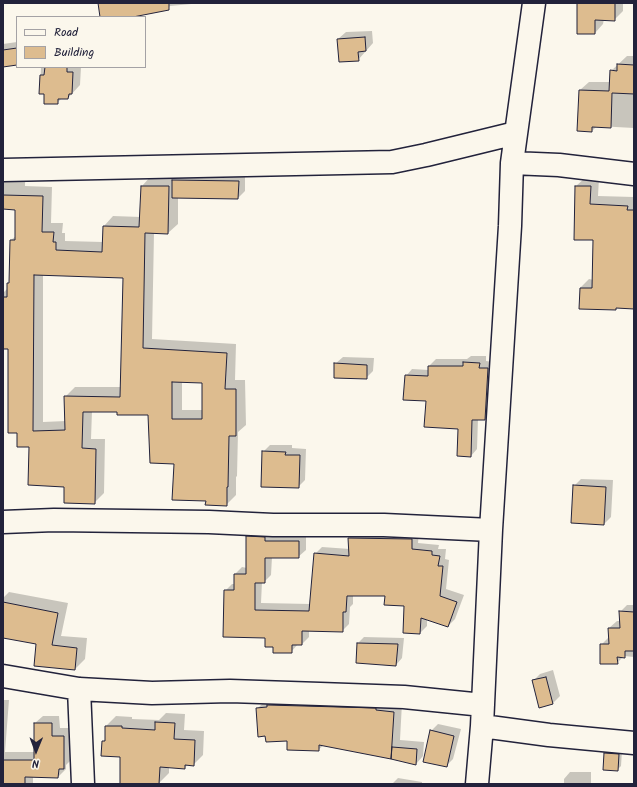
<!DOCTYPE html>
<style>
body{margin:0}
#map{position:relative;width:637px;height:787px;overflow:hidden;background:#fbf7ec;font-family:Kalam,sans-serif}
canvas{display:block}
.frame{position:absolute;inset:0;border:4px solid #22223b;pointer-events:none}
.legend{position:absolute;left:16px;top:16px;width:130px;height:52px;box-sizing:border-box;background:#fbf7ec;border:1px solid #a4a2a5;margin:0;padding:5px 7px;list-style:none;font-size:12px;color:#22223b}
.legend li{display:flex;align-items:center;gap:8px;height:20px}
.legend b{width:20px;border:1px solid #a4a2a5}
.north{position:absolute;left:16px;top:731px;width:40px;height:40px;-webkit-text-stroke:3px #fbf7ec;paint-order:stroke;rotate:181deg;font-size:11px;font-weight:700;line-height:16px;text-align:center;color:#22223b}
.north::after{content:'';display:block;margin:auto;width:14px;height:18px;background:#22223b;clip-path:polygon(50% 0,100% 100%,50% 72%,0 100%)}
</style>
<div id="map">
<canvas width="637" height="787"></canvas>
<div class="frame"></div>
<ul class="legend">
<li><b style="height:5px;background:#fbf7ec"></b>Road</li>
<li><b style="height:11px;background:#ddbc8f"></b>Building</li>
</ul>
<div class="north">N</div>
</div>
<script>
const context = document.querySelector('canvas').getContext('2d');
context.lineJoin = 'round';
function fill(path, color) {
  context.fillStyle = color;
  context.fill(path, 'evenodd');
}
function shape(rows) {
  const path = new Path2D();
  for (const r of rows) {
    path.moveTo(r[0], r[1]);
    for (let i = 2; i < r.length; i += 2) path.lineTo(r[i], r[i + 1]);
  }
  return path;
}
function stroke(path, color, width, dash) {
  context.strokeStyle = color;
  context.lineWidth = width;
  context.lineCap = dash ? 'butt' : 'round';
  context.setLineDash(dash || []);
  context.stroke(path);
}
const shadow = shape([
 [99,3,202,3,170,6,166,9,142,14,137,17,101,17],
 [578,3,623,3,623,11,614,20,604,19,603,24,595,33],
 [372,31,373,43,358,60,338,39,346,32],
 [17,42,17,64,3,66,3,44],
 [627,56,634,56,634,128,597,126,592,131,579,130,580,90,589,82,610,82,611,71],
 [41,67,81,67,80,85,68,98,62,98,57,103,45,93,40,93],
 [20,173,20,182,25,182,25,186,52,187,51,223,63,223,62,233,65,233,65,241,103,242,104,226,113,216,141,217,142,186,151,176,245,174,245,191,238,198,178,197,178,224,168,233,154,233,152,339,236,344,235,380,245,380,246,425,238,432,237,476,236,477,236,495,226,505,207,500,175,463,149,414,118,411,92,411,91,439,105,439,104,493,94,503,65,486,30,446,9,348,3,348,3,293,8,288,8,284,10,282,11,240,16,236,16,209,3,208,3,174],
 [43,275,124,277,122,387,75,387,65,397,66,421,43,422],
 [182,381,203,382,203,410,182,410],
 [585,178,599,178,598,196,634,197,634,308,580,308,580,288,589,279,594,280,594,239,576,186],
 [471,356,486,356,486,361,494,362,492,412,485,419,478,419,477,449,471,456,460,428,427,400,406,376,412,369,429,370,429,366,436,359,467,359],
 [343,357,374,358,373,371,366,378,335,364],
 [270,445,292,445,292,448,306,449,305,480,298,487,263,452],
 [581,479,613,480,611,517,604,524,574,486],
 [254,530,306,535,306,550,298,557,272,557,271,575,264,582,262,582,261,603,311,604,315,554,322,547,350,549,349,538,357,531,419,532,418,543,439,545,438,549,446,549,445,559,449,560,446,589,464,595,455,619,448,626,427,619,427,626,420,633,405,605,386,595,353,595,353,604,350,607,349,624,342,631,309,631,309,637,302,644,298,644,291,652,274,646,225,591,232,584,235,584,235,574,242,567,247,568,247,537],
 [9,592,68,603,61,636,87,638,85,659,75,669,37,643,3,637,3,598],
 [627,605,634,605,634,657,624,656,617,663,601,645,608,638,610,638,609,628,617,621,621,621,620,612],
 [364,637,404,638,402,658,396,665,358,643],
 [553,670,560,696,553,703,540,707,533,681,540,674],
 [3,700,9,700,5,752,35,752,35,723,43,716,59,716,60,728,72,728,71,760,66,765,66,769,58,777,33,776,33,784,3,784],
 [266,700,402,703,400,740,424,742,423,756,416,764,392,756,390,758,324,745,318,750,288,740,266,735,257,709],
 [166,713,185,714,184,730,204,731,203,755,193,765,188,764,185,768,169,767,169,773,160,782,160,784,121,784,121,756,103,742,106,738,106,726,116,716,132,717,132,719,159,720],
 [438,724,461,729,453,759,446,766,431,731],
 [609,750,622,751,621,766,617,770,605,753],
 [570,772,591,772,591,784,564,784,564,779],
 [398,778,422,782,422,784,392,784]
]);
const building = shape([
 [98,3,169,3,169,10,133,17,100,17,98,3],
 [577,3,615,3,615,21,595,20,595,34,577,34,577,3],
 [365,37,366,51,358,52,359,61,339,62,337,39,365,37],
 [17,48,17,65,3,67,3,50,17,48],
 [617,64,634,65,634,94,612,93,611,128,592,127,592,132,577,131,579,90,609,91,610,70,617,71,617,64],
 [45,67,67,67,67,72,73,72,72,94,69,94,68,99,58,99,58,104,44,104,44,94,39,94,40,75,44,75,45,67],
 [172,180,239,181,238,199,172,198,172,180],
 [141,186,169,186,168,234,145,233,143,348,227,353,225,389,236,389,236,436,229,436,228,487,227,487,227,506,205,505,206,501,172,500,174,464,150,463,148,415,117,415,117,412,83,412,82,448,96,449,95,504,64,503,64,487,28,485,29,447,17,447,17,433,8,433,8,349,3,349,3,297,7,297,7,283,9,283,10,240,15,240,15,210,3,209,3,195,43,196,42,232,54,232,53,242,56,242,56,250,102,252,103,226,139,227,141,186],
 [34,275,123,278,120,397,64,396,65,430,33,431,34,275],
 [172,382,202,383,202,419,172,419,172,382],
 [575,186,591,186,590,204,628,206,627,210,634,210,634,309,616,308,616,310,579,309,580,288,592,288,593,240,574,240,575,186],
 [463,362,480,363,479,368,488,368,485,420,472,420,471,457,457,456,458,429,424,427,426,401,403,400,405,375,428,376,428,366,463,366,463,362],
 [334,363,367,365,367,379,334,378,334,363],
 [262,451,286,452,285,455,300,455,299,488,261,487,262,451],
 [573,485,606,487,604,525,571,523,573,485],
 [246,536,265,537,265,541,299,541,299,558,265,558,265,583,255,583,255,610,309,611,314,553,349,556,348,538,412,539,412,549,432,551,432,555,440,556,438,566,443,566,440,596,457,602,448,627,421,618,420,634,403,633,404,606,384,605,385,596,347,596,346,612,343,612,343,632,302,631,302,645,292,645,292,653,273,653,273,647,265,647,265,638,223,637,224,590,234,590,234,574,246,574,246,536],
 [3,602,58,613,52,645,77,648,75,670,34,666,36,644,3,638,3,602],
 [619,611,634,612,634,651,625,651,625,658,617,657,618,664,600,664,600,644,609,644,608,628,620,628,619,611],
 [357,643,398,644,396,666,356,663,357,643],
 [546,677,553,704,539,708,532,680,546,677],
 [267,705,376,708,376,710,394,712,391,759,319,745,319,751,287,750,287,741,266,742,265,736,258,737,256,708,267,707,267,705],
 [155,722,175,723,174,739,195,740,194,766,185,765,185,769,160,767,159,784,120,784,120,757,101,756,102,741,105,741,105,726,122,726,122,728,155,730,155,722],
 [34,723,52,723,52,736,64,736,64,769,59,769,58,778,25,777,25,784,3,784,3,760,34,760,34,723],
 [430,730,454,736,447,767,423,762,430,730],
 [392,747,417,749,416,765,391,759,392,747],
 [604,753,619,754,618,771,603,770,604,753]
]);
const minor = shape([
 [512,163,559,165,634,174],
 [3,170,392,162,426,155,516,133],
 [3,522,54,520,209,522,273,525,384,525,491,530],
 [3,676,79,689,152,693,230,691,320,694,404,697,483,705],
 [79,689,83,784],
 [482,726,549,735,634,743],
 [477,784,482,726,491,530,510,226,512,163,534,3]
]);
fill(shadow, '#0003');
fill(building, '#ddbc8f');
stroke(building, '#22223b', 1);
stroke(minor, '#22223b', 25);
stroke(minor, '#fbf7ec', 22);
</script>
